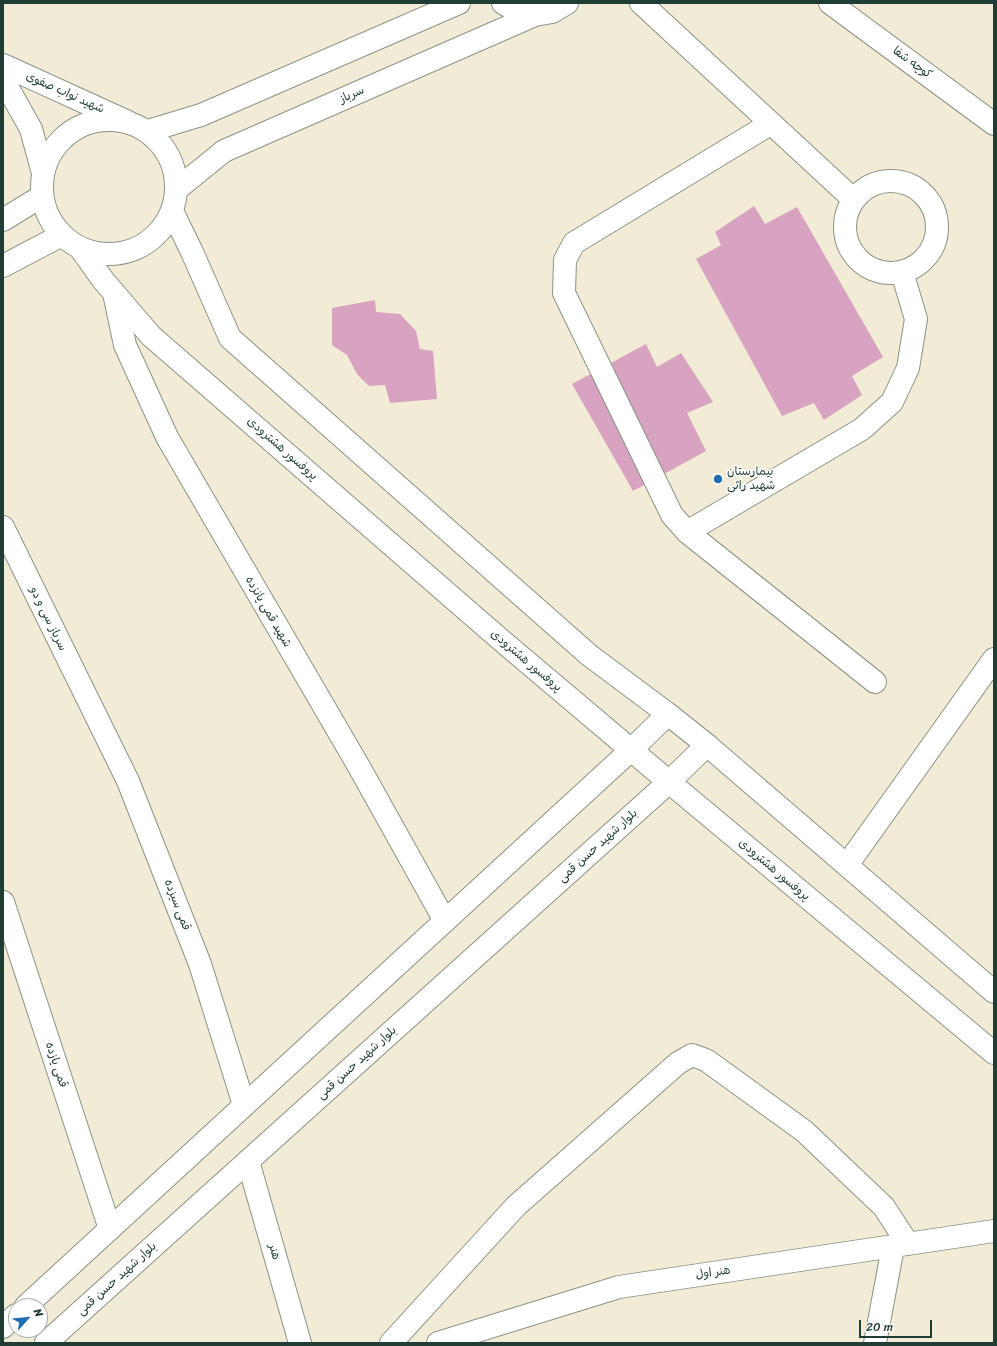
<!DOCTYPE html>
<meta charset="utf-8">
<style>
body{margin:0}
#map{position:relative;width:997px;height:1346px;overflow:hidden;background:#f2ecd6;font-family:Sriracha,sans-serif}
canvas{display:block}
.frame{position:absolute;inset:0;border:4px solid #1f3d34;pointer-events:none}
.north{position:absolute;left:8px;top:1298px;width:40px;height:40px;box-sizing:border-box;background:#fff;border:1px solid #a5b1ae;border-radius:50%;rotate:63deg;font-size:11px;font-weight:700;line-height:16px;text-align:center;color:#1f3d34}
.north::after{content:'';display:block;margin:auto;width:14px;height:18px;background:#1f6fb2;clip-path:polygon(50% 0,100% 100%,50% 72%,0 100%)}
.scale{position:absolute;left:859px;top:1320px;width:73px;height:18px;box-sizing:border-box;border:2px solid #1f3d34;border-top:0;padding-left:5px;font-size:12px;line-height:14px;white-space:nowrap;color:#1f3d34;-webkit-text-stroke:3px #fff;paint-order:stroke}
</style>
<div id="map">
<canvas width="997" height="1346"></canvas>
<div class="frame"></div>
<div class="north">N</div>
<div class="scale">20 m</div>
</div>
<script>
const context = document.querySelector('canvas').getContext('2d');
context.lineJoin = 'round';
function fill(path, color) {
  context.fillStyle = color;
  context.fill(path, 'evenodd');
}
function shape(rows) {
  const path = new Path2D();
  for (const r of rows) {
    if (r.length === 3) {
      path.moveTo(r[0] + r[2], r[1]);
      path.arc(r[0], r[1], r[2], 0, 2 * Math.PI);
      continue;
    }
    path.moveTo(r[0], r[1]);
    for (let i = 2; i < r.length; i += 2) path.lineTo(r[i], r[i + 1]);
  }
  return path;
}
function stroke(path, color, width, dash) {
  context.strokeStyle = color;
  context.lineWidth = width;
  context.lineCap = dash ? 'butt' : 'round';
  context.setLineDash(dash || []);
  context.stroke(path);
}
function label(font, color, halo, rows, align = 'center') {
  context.font = font + ' Sriracha,"Playpen Sans Arabic",sans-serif';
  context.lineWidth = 3;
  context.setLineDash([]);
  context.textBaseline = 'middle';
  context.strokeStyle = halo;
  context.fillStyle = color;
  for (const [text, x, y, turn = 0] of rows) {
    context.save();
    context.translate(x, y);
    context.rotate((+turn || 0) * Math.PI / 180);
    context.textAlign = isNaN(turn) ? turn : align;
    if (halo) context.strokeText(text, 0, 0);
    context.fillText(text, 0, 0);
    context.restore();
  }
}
const building = shape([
 [754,206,765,224,797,207,883,357,852,376,862,395,824,420,814,403,782,416,696,259,721,245,715,232],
 [375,300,376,312,400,314,416,331,420,349,433,351,437,399,390,403,385,385,369,386,357,374,347,355,332,345,332,308],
 [646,344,657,367,681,353,713,402,687,413,706,451,633,491,572,384]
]);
const minor = shape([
 [641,3,854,200],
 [830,3,994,124],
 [3,65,128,122],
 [3,79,31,129,43,173],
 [770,124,574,243,565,260,564,293,672,515,687,532,875,682],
 [891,227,46],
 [3,220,42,196],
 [3,266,62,235],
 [114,293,125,345,167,437,358,765,445,921],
 [3,527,128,781,200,964,244,1105],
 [687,532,862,429,892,402,908,368,916,319,902,272],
 [707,745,994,992],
 [669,782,994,1053],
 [847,865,994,659],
 [3,902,110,1229],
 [248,1161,300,1343],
 [391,1343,516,1206,678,1063,692,1055,706,1060,804,1131,884,1207,908,1244],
 [438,1343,619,1287,994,1231],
 [875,1343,893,1247]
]);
const major = shape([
 [503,3,519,13,535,15,552,12,567,3],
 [109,187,67],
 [148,131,201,115,459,3],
 [177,189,224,151,535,15],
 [80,248,103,280,151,336,501,640,669,782],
 [26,1306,631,750,668,714],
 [3,1327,16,1315],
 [46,1343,669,782,707,745,668,714,589,655,230,338,192,252,172,211]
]);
const markers = [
 [718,479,5,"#1f6fb2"]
];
const streetNames = [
 ["کوچه شفا",912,63,36],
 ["شهید نواب صفوی",65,93,24],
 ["سرباز",352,95,-24],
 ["پروفسور هشترودی",282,449,41],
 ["شهید قمی پانزده",268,612,60],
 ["سرباز سی و دو",48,619,64],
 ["پروفسور هشترودی",526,661,40],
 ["بلوار شهید حسن قمی",598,846,-42],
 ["پروفسور هشترودی",774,870,40],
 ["قمی سیزده",177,905,69],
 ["بلوار شهید حسن قمی",357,1063,-42],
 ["قمی یازده",56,1065,72],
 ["هنر",274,1252,74],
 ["هنر اول",713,1273,-8],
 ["بلوار شهید حسن قمی",117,1279,-42]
];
const poiNames = [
 ["بیمارستان",727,472],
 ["شهید راثی",727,486]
];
fill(building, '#d8a3c0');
stroke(minor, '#889485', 24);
stroke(major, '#889485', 24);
stroke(minor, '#fff', 22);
stroke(major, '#fff', 22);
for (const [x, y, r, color] of markers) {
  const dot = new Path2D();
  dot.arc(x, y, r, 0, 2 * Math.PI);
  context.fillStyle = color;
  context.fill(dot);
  stroke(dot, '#fff', 1.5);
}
label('12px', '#1f3d34', '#fff', streetNames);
label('12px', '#1f3d34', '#fff', poiNames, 'left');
</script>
